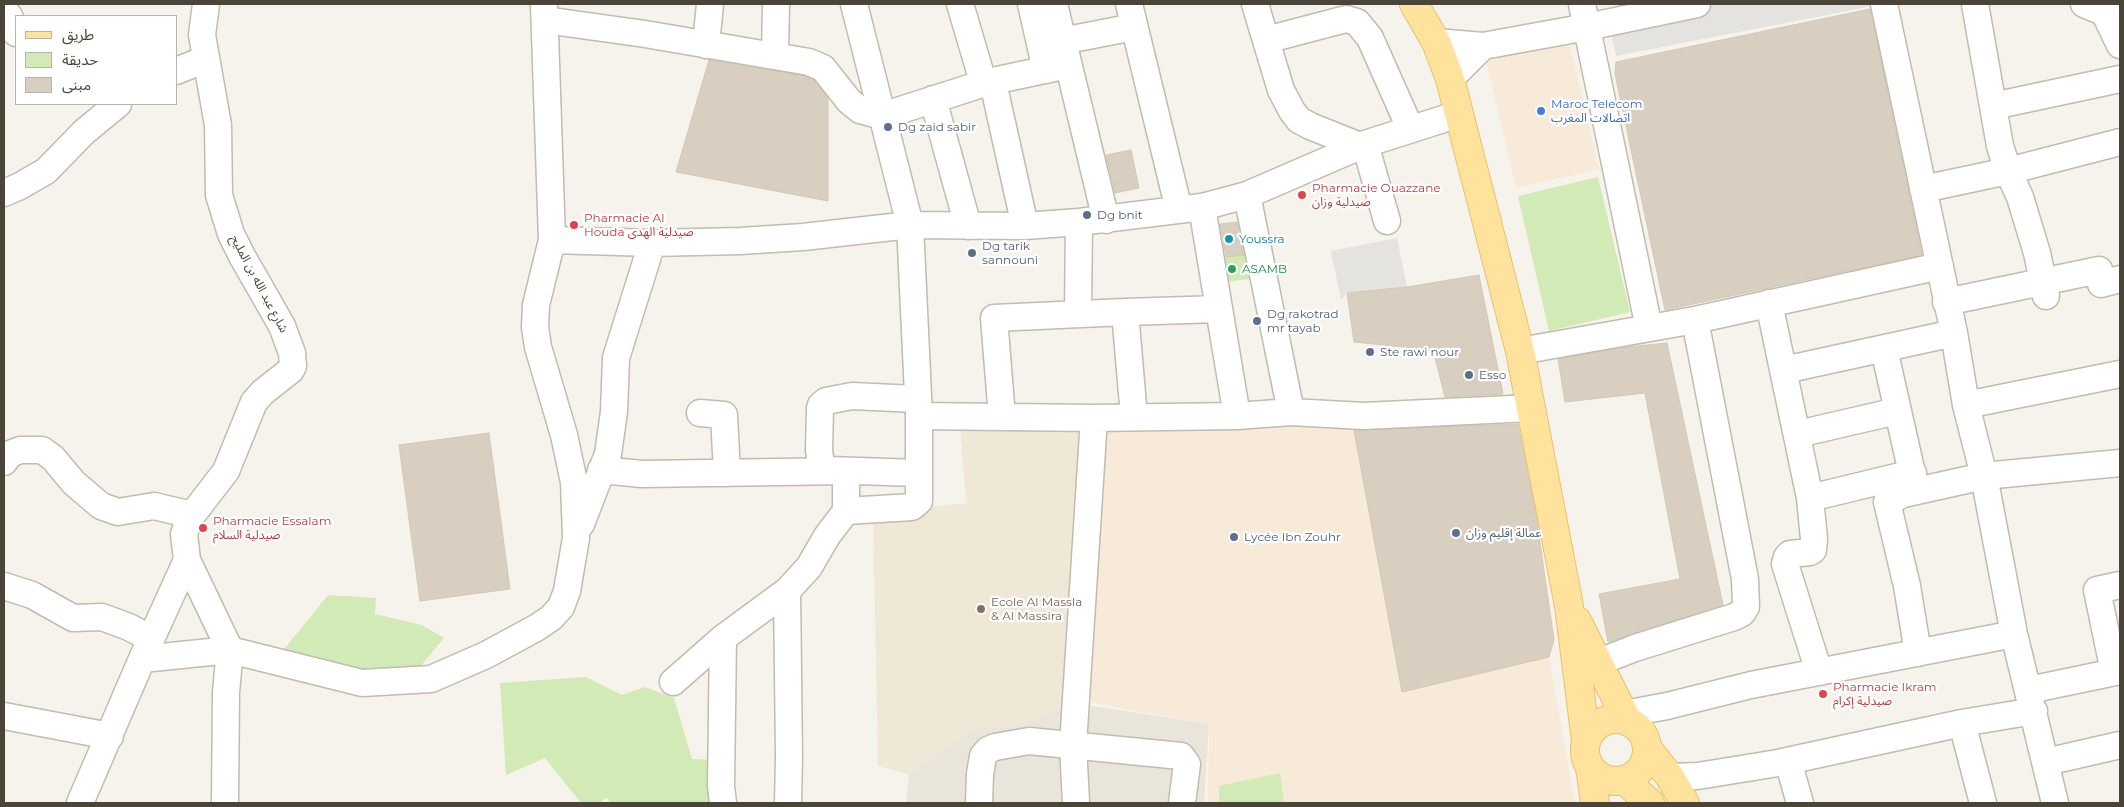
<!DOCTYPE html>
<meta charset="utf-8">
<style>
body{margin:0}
#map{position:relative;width:2124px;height:807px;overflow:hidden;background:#f6f3ec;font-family:Montserrat,"Noto Sans Arabic",sans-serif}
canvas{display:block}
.frame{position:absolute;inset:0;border:5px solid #4b4439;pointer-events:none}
.legend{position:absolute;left:15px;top:15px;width:162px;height:90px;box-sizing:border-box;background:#fff;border:1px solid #b7b4b0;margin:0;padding:6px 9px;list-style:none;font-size:15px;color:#4b4439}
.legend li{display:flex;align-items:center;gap:10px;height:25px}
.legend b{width:25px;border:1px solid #b7b4b0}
</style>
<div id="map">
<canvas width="2124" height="807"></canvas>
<div class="frame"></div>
<ul class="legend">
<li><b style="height:6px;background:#ffe39c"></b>طريق</li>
<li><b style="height:14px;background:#d2eab5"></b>حديقة</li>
<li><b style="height:14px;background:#d8cfc1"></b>مبنى</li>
</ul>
</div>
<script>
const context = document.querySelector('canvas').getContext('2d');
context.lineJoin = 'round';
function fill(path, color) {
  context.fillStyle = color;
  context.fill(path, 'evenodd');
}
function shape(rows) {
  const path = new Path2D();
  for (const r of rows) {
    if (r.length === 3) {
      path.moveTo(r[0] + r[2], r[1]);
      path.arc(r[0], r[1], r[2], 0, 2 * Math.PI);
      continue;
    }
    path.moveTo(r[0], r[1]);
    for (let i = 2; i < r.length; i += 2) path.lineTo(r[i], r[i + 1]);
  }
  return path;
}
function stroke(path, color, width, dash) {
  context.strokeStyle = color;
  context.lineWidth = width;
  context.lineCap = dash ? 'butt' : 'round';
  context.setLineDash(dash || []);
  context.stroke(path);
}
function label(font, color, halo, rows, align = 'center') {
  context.font = font + ' Montserrat,"Noto Sans Arabic",sans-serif';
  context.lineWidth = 4.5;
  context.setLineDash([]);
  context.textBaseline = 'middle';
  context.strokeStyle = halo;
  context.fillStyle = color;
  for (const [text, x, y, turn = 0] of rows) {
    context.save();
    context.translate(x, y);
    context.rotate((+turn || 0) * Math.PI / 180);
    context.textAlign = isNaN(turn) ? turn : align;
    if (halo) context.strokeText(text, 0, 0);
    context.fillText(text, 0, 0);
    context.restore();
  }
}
const residential = shape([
 [1080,704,1209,724,1204,803,906,803,909,774,971,730]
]);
const commercial = shape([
 [1567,33,1599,169,1516,188,1484,52],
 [1103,416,1352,417,1402,692,1549,657,1575,803,1208,803,1209,724,1082,701]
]);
const education = shape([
 [959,416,1103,416,1080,704,1020,724,971,730,909,774,878,766,873,514,966,503]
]);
const green = shape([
 [1598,177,1630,312,1549,331,1518,196],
 [1248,254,1251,279,1216,283,1213,259],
 [328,595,376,598,375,614,422,625,444,638,415,673,361,672,281,653],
 [586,677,622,695,645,687,674,698,692,759,719,760,713,803,611,803,607,798,598,803,581,803,545,758,506,775,500,683],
 [1280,773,1284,803,1219,803,1219,786]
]);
const parking = shape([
 [1674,4,1873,4,1873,6,1616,56,1608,17],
 [1397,238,1407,287,1347,293,1341,300,1331,251]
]);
const building = shape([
 [1870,9,1922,255,1665,310,1615,74,1616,62,1870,9],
 [709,60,805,76,814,80,828,98,828,201,676,172,709,60],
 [1131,150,1139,188,1115,193,1106,155,1131,150],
 [1237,222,1244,255,1226,257,1220,224,1237,222],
 [1479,275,1503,394,1445,397,1433,350,1354,342,1347,293,1407,287,1479,275],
 [1667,343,1723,605,1608,642,1599,594,1680,579,1645,393,1565,402,1558,359,1628,347,1667,343],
 [1518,424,1536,515,1554,640,1549,657,1402,692,1354,430,1518,424],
 [489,433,510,589,420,601,399,445,489,433]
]);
const minor = shape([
 [544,4,552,240],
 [960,4,981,75,994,87,1025,226],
 [1031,4,1046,70],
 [1054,4,1106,220],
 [1129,4,1179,210],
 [1255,4,1281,90,1292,111,1299,120,1310,126,1360,146],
 [1582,4,1649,328],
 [1884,4,1954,333,1966,405,1984,476,2014,634,2055,803],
 [1975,4,2000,146,2008,171,2020,197,2037,253,2046,296],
 [2084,4,2120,19],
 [4,11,9,16,16,33],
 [2104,12,2120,45],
 [545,20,645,34,809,62,823,68,849,101,860,110,882,116,988,82,1068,65],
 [1266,40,1346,19,1357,22,1370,38,1410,128],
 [1062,41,1134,27],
 [1436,42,1483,46,1587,27,1697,4],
 [706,45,710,4],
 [775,55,776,4],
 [176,71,206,59],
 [1450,79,1483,46],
 [933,99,968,226],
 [1993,106,2120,79],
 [1365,144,1387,221],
 [1923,189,2008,171,2120,142],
 [4,193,20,186,46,171,84,132,118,104],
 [1247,195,1291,412],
 [1202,207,1237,416],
 [1946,302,2099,270,2101,284,2120,279],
 [1769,303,1810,498,1814,539,1813,550,1810,552,1790,554,1787,557,1785,564,1819,672],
 [1078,314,1079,222],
 [1695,320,1940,266],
 [1884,349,1916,491],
 [1520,351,1695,320,1745,579,1746,607,1742,613,1734,617,1635,648,1599,662],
 [1784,370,1954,333],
 [917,399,852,396,826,401,821,405,820,408,819,450,821,465,829,470,918,473],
 [1966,405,2120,374],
 [700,413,724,415,727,473],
 [919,416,1094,418,1237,416,1291,412,1364,416,1531,408],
 [1002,417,994,318,1125,312],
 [1134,417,1125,312,1219,309],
 [1798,434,1897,411],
 [4,462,10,454,20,450,42,450,53,458,74,483,101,506,118,512,154,506,192,515],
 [601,470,642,474,846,471,846,511],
 [1810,498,1913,473],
 [581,524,608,454,614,412,616,358,652,243],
 [187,560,184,534,189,519,226,471,254,402,263,392,291,370,293,366,292,353,282,326,242,256,231,234,219,195,218,125,202,35,206,4],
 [4,586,32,595,73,618,102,617,129,627,151,639],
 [787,591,789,757,788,803],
 [723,638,721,786,723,803],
 [1918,653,1907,586,1887,502,1903,494,1984,476,2120,463],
 [2114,672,2097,590,2120,585],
 [673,682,723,638,787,591,809,567,827,536,846,511,912,507,919,501,919,416,910,225,854,4],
 [2029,690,2120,671],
 [1624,714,1667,706,1751,685,2014,634],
 [4,716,110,736],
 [1962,723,1983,803],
 [1788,761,1800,803],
 [2046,762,2120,745],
 [1670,777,1698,776,1778,763,1962,723,2034,711],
 [80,803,142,659],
 [225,803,226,692,230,650,187,560,142,659,230,650,362,683,431,679,486,655,536,628,551,618,561,607,567,591,576,538,574,482,564,435,538,347,535,327,536,305,552,240,652,243,740,241,803,237,910,225,1025,226,1079,222,1202,207,1247,195,1365,144,1459,114],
 [979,803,980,774,983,756,988,750,995,747,1029,741,1181,756,1187,764,1182,803],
 [1076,803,1073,745,1094,418]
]);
const major = shape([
 [1414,4,1436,42,1450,79,1520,351,1569,606,1586,741],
 [1577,621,1628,722],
 [1616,750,31],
 [1647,748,1670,777,1685,803],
 [1590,768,1595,803],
 [1624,780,1650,803]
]);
const markers = [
 [1541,111,5,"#3f7fe0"],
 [888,127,5,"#5c6f8a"],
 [1302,195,5,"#e0444e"],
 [1087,215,5,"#5c6f8a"],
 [574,225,5,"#e0444e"],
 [1229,239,5,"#0f9aa8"],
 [972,253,5,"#5c6f8a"],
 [1232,269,5,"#2e9e5b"],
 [1257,321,5,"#5c6f8a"],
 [1370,352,5,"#5c6f8a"],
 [1469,375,5,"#5c6f8a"],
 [203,528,5,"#e0444e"],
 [1456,533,5,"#5c6f8a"],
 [1234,537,5,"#5c6f8a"],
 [981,609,5,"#8d6e63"],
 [1823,694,5,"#e0444e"]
];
const shopNames = [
 ["Maroc Telecom",1551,104],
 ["اتصالات المغرب",1551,118]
];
const serviceNames = [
 ["Dg zaid sabir",898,127],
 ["Dg bnit",1097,215],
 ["Dg tarik",982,246],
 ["sannouni",982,260],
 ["Dg rakotrad",1267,314],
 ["mr tayab",1267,328],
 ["Ste rawi nour",1380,352],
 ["Esso",1479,375],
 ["عمالة إقليم وزان",1466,533],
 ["Lycée Ibn Zouhr",1244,537]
];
const healthNames = [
 ["Pharmacie Ouazzane",1312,188],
 ["صيدلية وزان",1312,202],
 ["Pharmacie Al",584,218],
 ["Houda صيدلية الهدى",584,232],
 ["Pharmacie Essalam",213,521],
 ["صيدلية السلام",213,535],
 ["Pharmacie Ikram",1833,687],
 ["صيدلية إكرام",1833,701]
];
const cultureNames = [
 ["Youssra",1239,239]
];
const leisureNames = [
 ["ASAMB",1242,269]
];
const streetNames = [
 ["شارع عبد الله بن المليح",259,284,62]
];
const educationNames = [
 ["Ecole Al Massla",991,602],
 ["& Al Massira",991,616]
];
fill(residential, '#eae5da');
fill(commercial, '#f7ead8');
fill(education, '#efe8d6');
fill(green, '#d2eab5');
fill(parking, '#e5e3e0');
fill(building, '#d8cfc1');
stroke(building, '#d3c7b4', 1);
stroke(minor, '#c2bbae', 29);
stroke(major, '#e6c16a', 30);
stroke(minor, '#fff', 26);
stroke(major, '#ffe39c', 28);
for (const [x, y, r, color] of markers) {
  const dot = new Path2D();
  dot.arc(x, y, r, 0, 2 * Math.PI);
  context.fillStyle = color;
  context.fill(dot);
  stroke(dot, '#fff', 2);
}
label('12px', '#366cbe', '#fff', shopNames, 'left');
label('12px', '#4e5e75', '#fff', serviceNames, 'left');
label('12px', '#be3a42', '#fff', healthNames, 'left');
label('12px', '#0d838f', '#fff', cultureNames, 'left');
label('12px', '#27864d', '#fff', leisureNames, 'left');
label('12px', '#4b4439', '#fff', streetNames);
label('12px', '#785e54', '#fff', educationNames, 'left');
</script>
